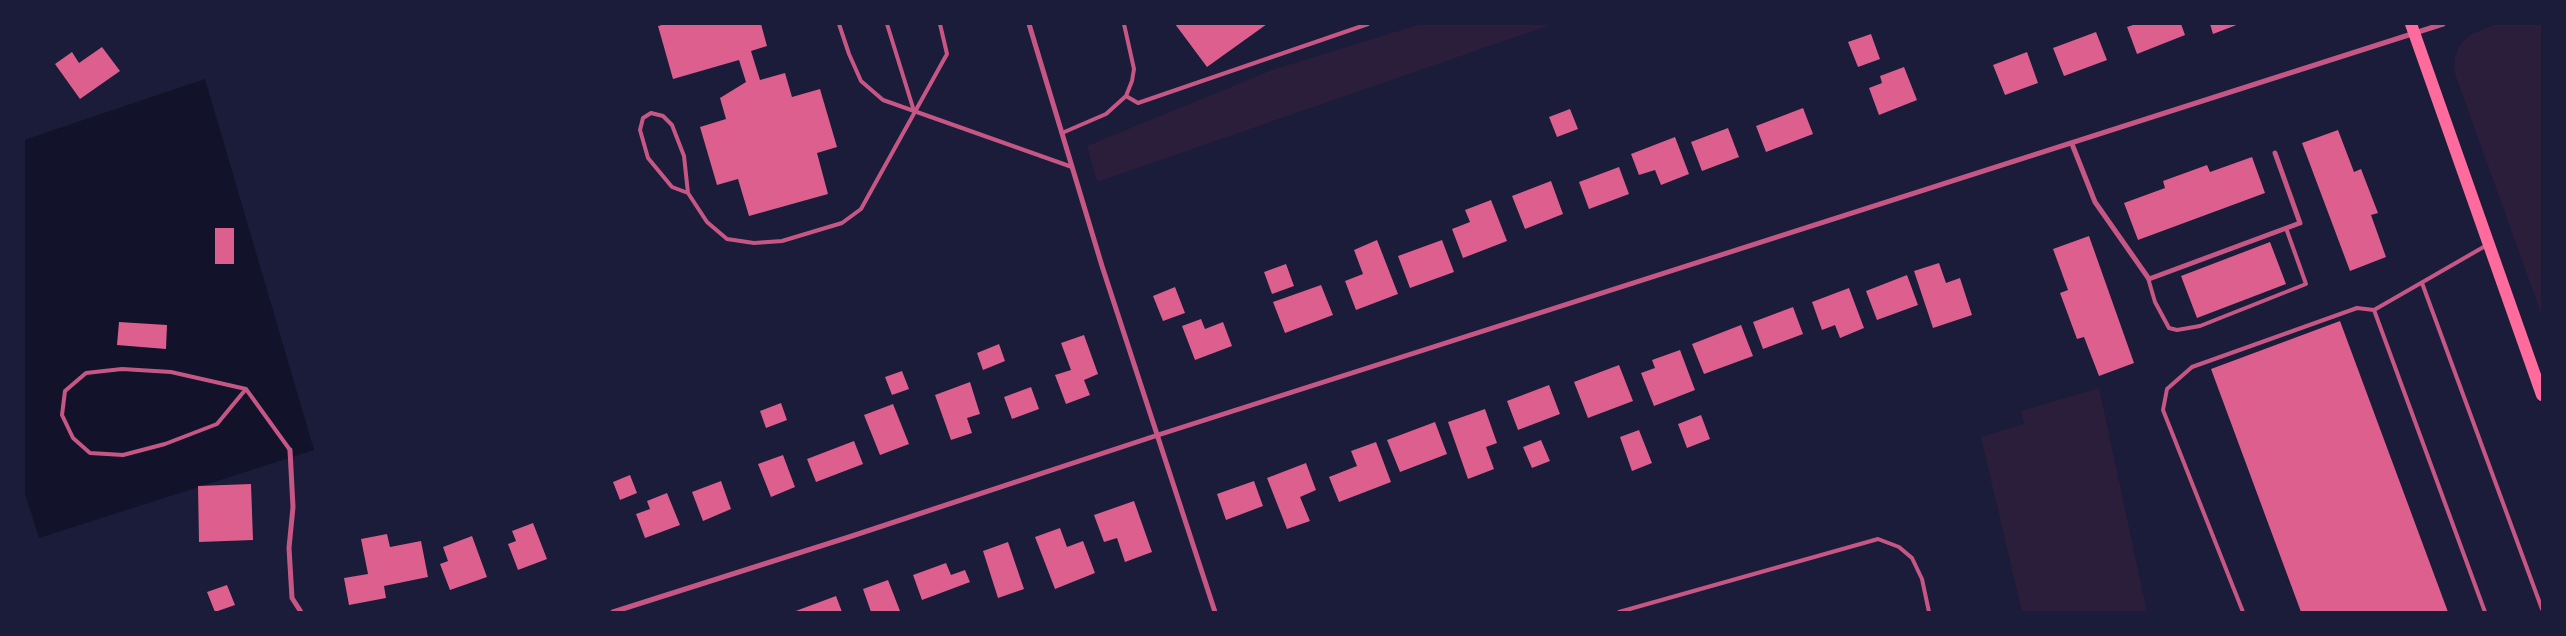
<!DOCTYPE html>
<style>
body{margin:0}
#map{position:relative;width:2566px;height:636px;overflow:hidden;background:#1b1b3a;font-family:Lora,serif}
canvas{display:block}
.frame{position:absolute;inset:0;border:25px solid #1b1b3a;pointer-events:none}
</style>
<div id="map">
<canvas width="2566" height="636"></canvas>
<div class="frame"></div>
</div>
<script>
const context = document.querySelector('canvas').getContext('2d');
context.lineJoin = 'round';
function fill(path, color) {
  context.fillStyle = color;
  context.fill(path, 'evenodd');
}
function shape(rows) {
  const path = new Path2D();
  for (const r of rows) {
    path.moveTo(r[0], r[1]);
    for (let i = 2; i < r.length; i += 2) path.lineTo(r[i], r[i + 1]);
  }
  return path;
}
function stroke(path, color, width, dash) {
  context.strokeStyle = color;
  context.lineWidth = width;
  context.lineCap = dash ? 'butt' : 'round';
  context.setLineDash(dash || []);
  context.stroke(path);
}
const green = shape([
 [1421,24,1553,24,1097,182,1087,146,1272,70],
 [2496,24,2542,24,2542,316,2454,71,2455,57,2461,43,2472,34],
 [2099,388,2147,612,2022,612,1981,437,2024,424,2021,411]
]);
const water = shape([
 [205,79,314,450,39,538,24,491,24,140]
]);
const building = shape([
 [666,24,761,24,767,46,751,51,760,80,785,73,792,97,820,89,837,147,817,153,828,194,749,216,738,179,717,185,700,127,726,119,720,98,746,82,739,60,673,79,658,26],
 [1175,24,1267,24,1207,67],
 [2136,24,2181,24,2185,35,2137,54,2127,27],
 [2210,24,2239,24,2213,34],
 [2096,32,2107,60,2064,76,2053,48],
 [1871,34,1880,59,1858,67,1848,42],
 [102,47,120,71,80,99,55,64,72,52,79,63],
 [2027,52,2038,83,2005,95,1993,65],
 [1904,67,1917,100,1879,115,1869,88,1882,83,1880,76],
 [1803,108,1813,134,1766,152,1756,126],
 [1570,109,1578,129,1557,137,1549,117],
 [1728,128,1739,157,1702,171,1691,142],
 [2338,130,2354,172,2361,169,2378,213,2371,215,2386,257,2350,271,2302,143],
 [1675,137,1689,174,1661,185,1655,170,1639,175,1631,154],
 [2252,157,2265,193,2138,240,2124,203,2165,188,2163,181,2207,165,2210,172],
 [1619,167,1629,194,1589,209,1579,182],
 [1551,181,1563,214,1525,229,1512,196],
 [1491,200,1507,241,1463,258,1452,229,1470,222,1465,210],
 [215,228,234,228,234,264,215,264],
 [2089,236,2134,363,2099,376,2084,337,2077,339,2060,293,2068,290,2053,249],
 [1377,240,1398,294,1356,310,1345,281,1363,274,1354,250],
 [1442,240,1454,272,1410,288,1398,256],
 [2270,242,2286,284,2197,318,2181,276],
 [1939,263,1946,283,1960,278,1972,315,1933,328,1914,271],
 [1286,264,1294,286,1272,294,1264,272],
 [1907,275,1918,305,1877,320,1866,291],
 [1321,285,1333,315,1285,333,1273,302],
 [1175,287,1185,313,1163,321,1153,296],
 [1849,288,1864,328,1840,338,1835,325,1822,330,1812,302],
 [1793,307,1803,334,1763,349,1753,322],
 [1201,319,1205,329,1223,322,1232,346,1195,360,1182,326],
 [2340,321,2448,612,2301,612,2211,369],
 [119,322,167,325,166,349,117,345],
 [1741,325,1753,356,1704,374,1692,344],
 [1084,335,1098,374,1084,380,1090,395,1066,404,1055,375,1071,370,1061,343],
 [999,344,1005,361,983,370,977,353],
 [1680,350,1695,390,1654,406,1641,373,1655,368,1652,360],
 [1619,365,1633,401,1588,418,1574,382],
 [902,371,909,389,892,395,885,377],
 [970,382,980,414,967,418,972,433,951,440,935,395],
 [1549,385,1560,414,1518,430,1507,401],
 [1031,387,1039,409,1012,419,1004,397],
 [781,403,787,420,766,428,760,411],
 [893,404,909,444,880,455,864,415],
 [1485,409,1497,443,1486,447,1494,469,1468,479,1448,422],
 [1701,415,1710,439,1687,448,1678,424],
 [1435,422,1447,454,1400,472,1387,440],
 [1639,430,1652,463,1632,471,1620,437],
 [1541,440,1550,461,1532,468,1523,447],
 [854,441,863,464,816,482,807,459],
 [1376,442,1391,482,1339,502,1329,477,1357,466,1351,451],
 [783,455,795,487,771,497,758,464],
 [1306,463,1316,490,1300,497,1310,521,1287,529,1267,478],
 [630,475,637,493,620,500,613,482],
 [721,481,731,509,703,521,692,492],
 [1254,481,1263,506,1226,520,1217,494],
 [251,484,253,540,199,542,198,486],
 [667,493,680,525,645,538,636,514,650,509,647,501],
 [1134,501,1152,552,1125,562,1117,538,1104,542,1094,515],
 [533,523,547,559,518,570,508,544,516,541,512,531],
 [1060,528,1067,547,1083,541,1095,573,1055,589,1035,537],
 [387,534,390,547,421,541,428,577,384,586,386,598,349,605,344,578,368,574,361,539],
 [472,536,487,577,450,590,440,564,448,561,443,547],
 [1008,542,1024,589,998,598,983,551],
 [946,563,951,575,965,570,970,582,922,600,913,575],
 [888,580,900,611,871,612,863,589],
 [227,585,235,605,215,612,207,592],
 [836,596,842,612,793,612]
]);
const service = shape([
 [839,24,849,54,861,81,883,100,1072,167],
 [887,24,914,111],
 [1126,96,1138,103,1368,24],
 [1062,133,1106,114,1126,96,1132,81,1134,69,1124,24],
 [688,193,672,187,648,158,640,130,643,118,651,113,663,116,672,125,684,156,688,193,707,222,727,239,754,243,782,241,842,223,861,209,947,54,940,24],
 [2148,278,2155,302,2169,328,2177,330,2200,326,2306,284,2286,228],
 [2422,283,2542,609],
 [246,389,217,424,165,444,123,455,90,453,73,438,62,415,65,391,86,373,122,369,171,372,246,389,290,450],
 [1619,612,1878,539,1899,547,1912,558,1922,579,1929,612],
 [2243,612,2163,410,2167,389,2192,367,2357,308,2374,310],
 [2485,612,2374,310,2487,245]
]);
const minor = shape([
 [1029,24,1102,266,1215,612],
 [2072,144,2095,202,2149,279,2300,223,2275,153],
 [290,450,293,507,289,548,292,598,301,612],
 [613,612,849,537,1158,435,2443,24]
]);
const primary = shape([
 [2411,24,2542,395]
]);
fill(green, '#2a1e3b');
fill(water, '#12122b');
fill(building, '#dd5f8e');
stroke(service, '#c65784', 4);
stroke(minor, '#c65784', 5);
stroke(primary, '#ff6b9d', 12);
</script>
